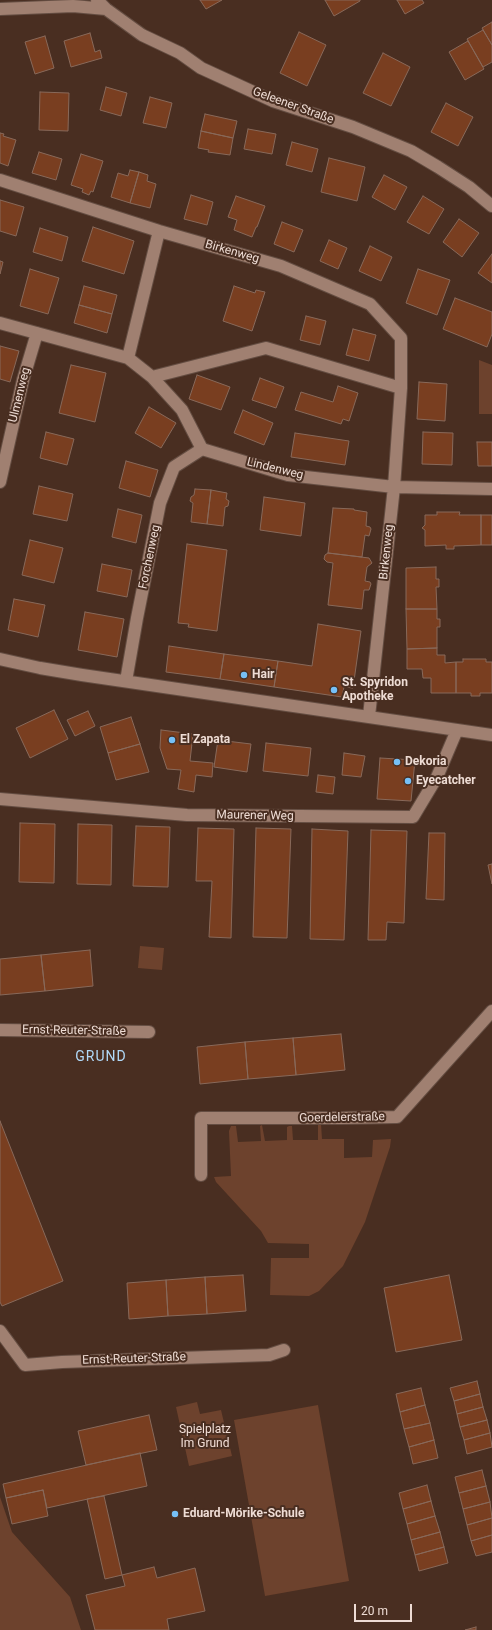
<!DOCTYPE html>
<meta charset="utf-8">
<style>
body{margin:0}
#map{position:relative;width:492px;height:1630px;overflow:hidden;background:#492e21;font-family:Roboto,sans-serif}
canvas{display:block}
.scale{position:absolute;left:354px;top:1604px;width:58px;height:18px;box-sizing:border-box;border:2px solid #eedcd4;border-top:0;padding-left:5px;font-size:12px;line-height:14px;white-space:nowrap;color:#eedcd4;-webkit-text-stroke:3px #492e21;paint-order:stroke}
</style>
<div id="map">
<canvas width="492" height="1630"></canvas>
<div class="scale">20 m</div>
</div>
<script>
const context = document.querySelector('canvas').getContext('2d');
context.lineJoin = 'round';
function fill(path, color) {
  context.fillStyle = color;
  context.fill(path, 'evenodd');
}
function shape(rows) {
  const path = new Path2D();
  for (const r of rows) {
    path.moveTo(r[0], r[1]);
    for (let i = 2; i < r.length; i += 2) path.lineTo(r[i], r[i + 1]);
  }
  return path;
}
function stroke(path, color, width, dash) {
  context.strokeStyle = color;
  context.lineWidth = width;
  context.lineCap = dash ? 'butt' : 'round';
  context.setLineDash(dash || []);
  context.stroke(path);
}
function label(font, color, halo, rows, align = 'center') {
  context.font = font + ' Roboto,sans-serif';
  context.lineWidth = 4;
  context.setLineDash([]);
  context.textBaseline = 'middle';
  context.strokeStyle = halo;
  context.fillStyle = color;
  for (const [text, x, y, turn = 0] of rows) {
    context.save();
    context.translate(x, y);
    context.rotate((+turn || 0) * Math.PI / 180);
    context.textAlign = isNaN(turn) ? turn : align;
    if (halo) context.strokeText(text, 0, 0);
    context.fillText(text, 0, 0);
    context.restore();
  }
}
const green = shape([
 [479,360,492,365,492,414,479,414],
 [140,946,164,948,162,970,138,968],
 [321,1124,322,1139,344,1139,344,1158,372,1157,373,1140,391,1139,390,1147,365,1222,343,1266,319,1291,309,1296,270,1295,271,1258,309,1258,309,1244,268,1243,261,1231,216,1182,214,1177,231,1176,229,1131,231,1126,236,1126,238,1142,261,1141,260,1126,262,1125,265,1141,287,1140,287,1127,289,1126,292,1126,293,1140,318,1140,318,1125],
 [197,1402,200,1414,221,1410,232,1456,189,1466,176,1407],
 [318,1405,349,1581,265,1596,234,1420],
 [0,1497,12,1532,70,1597,81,1630,0,1630]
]);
const building = shape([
 [200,0,222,0,206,9,200,0],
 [325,0,360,0,360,1,334,16,325,0],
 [397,0,422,0,424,3,405,14,397,0],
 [492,22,492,45,482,28,492,22],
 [483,30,492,45,492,62,483,67,467,39,483,30],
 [299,32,326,45,307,86,280,73,299,32],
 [90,33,95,52,100,50,102,58,71,67,64,41,90,33],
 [45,36,54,68,35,74,25,42,45,36],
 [468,41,484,69,465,80,449,52,468,41],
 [383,53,410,67,391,106,363,93,383,53],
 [106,87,127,93,121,116,100,110,106,87],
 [40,92,69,93,68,131,39,130,40,92],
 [150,97,172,103,166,128,143,123,150,97],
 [446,103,473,117,458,146,431,132,446,103],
 [205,114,237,121,233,138,201,131,205,114],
 [248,129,276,134,272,154,244,149,248,129],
 [201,131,233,138,230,155,208,152,209,150,198,148,201,131],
 [0,133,4,134,3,136,16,140,8,166,0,163,0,133],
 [292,142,318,149,312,172,286,165,292,142],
 [39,152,62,159,56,180,32,173,39,152],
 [81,154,103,161,93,192,91,191,89,195,82,192,83,189,71,185,81,154],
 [329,158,365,167,357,201,321,192,329,158],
 [130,170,139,172,130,203,111,197,118,173,128,176,130,170],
 [139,172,148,175,147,181,156,184,150,208,130,203,139,172],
 [384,175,407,187,395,210,372,197,384,175],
 [191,195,213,202,207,225,184,219,191,195],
 [236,196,265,206,257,227,256,227,252,237,234,230,237,220,228,217,236,196],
 [423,196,444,209,429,234,407,222,423,196],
 [0,200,24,207,16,236,0,231,0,200],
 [459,219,479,233,462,257,443,242,459,219],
 [282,222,303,230,294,252,274,244,282,222],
 [93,227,134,241,124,274,82,261,93,227],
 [40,228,68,237,62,261,33,252,40,228],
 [329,240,347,248,338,269,320,261,329,240],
 [370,246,392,257,381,281,359,271,370,246],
 [492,254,492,283,478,273,492,254],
 [0,261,3,262,0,274,0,261],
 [30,269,59,278,48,314,20,306,30,269],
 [418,269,450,280,437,315,406,303,418,269],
 [84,286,117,295,112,314,79,305,84,286],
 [234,286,255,293,256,290,265,292,252,331,223,321,234,286],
 [455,298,492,312,492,334,487,347,443,329,455,298],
 [79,305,112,314,107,333,74,323,79,305],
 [306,316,326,321,320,345,300,340,306,316],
 [353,329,376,335,369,361,346,355,353,329],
 [0,346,19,351,10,382,0,379,0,346],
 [71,365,106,373,95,422,59,413,71,365],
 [197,375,230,387,221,410,189,399,197,375],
 [260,378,284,387,276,408,252,400,260,378],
 [419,382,447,384,445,421,417,419,419,382],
 [338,386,358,393,349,421,343,419,341,424,295,410,301,392,333,402,338,386],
 [149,407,176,423,161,448,135,433,149,407],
 [243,410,273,423,264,445,234,433,243,410],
 [46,432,74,439,67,465,40,458,46,432],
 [423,432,453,433,452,465,422,464,423,432],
 [295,433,349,441,345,465,291,457,295,433],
 [477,442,492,442,492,466,478,466,477,442],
 [126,461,158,470,150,497,119,488,126,461],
 [39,486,73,494,67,521,33,514,39,486],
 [195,489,211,490,207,524,191,522,193,503,190,501,191,497,194,495,195,489],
 [211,490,227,493,226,499,229,501,228,506,225,507,223,526,207,524,211,490],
 [264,497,305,503,301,536,260,530,264,497],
 [333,508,354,509,354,510,367,512,366,526,370,527,371,529,369,536,365,535,362,557,328,553,333,508],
 [118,509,142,515,136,543,112,537,118,509],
 [437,512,460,512,459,515,481,515,481,545,454,546,454,549,446,549,446,545,425,546,425,530,422,528,425,525,425,515,437,515,437,512],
 [481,515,492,515,492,545,481,545,481,515],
 [30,540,63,548,54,583,22,575,30,540],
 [187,544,227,550,217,631,188,627,189,624,178,623,187,544],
 [328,553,369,558,372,563,367,567,365,581,370,582,371,584,369,590,364,590,362,609,328,605,333,563,327,562,324,559,325,555,328,553],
 [102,564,132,570,127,597,97,591,102,564],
 [436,567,436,579,439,579,439,587,436,587,437,609,406,609,406,568,436,567],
 [14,599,45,605,38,637,8,630,14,599],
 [406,609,437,609,437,619,440,619,440,627,437,627,437,648,407,649,406,609],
 [85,612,124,619,117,657,78,650,85,612],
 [318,624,361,631,353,688,344,687,342,697,274,687,278,661,312,666,318,624],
 [169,646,224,654,220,679,166,672,169,646],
 [437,648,437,655,445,655,445,663,456,662,456,693,431,693,431,678,423,678,422,669,407,669,407,649,437,648],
 [224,654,278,661,274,687,220,679,224,654],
 [463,659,486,659,486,662,492,662,492,693,480,693,480,696,471,696,471,693,456,693,456,662,463,662,463,659],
 [54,710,68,739,30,758,16,728,54,710],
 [88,711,95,726,75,736,67,720,88,711],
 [131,717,140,744,108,753,100,727,131,717],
 [161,730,193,734,190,761,213,763,212,777,196,775,194,792,178,789,181,770,167,769,160,748,161,730],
 [218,740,251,744,247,772,214,767,218,740],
 [266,743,311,748,308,776,263,771,266,743],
 [140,744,149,772,116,780,108,753,140,744],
 [344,753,365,756,361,777,342,775,344,753],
 [380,758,415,760,411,801,377,799,380,758],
 [318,775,335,777,333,794,316,792,318,775],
 [20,823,55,824,54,883,19,882,20,823],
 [78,824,112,825,111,885,77,884,78,824],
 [136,826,170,827,168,887,133,886,136,826],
 [198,828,234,829,231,938,209,937,212,881,196,881,198,828],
 [256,828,291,829,287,938,253,937,256,828],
 [312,829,348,831,344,940,310,939,312,829],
 [371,830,407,831,404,923,387,922,386,940,368,940,371,830],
 [429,833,445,833,444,900,426,899,429,833],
 [492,864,492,884,488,865,492,864],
 [90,950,93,986,45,991,41,955,90,950],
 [41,955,45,991,0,995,0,959,41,955],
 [341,1034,345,1070,296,1075,293,1038,341,1034],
 [293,1038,296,1075,248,1079,245,1042,293,1038],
 [245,1042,248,1079,200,1084,197,1047,245,1042],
 [0,1121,63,1281,2,1306,0,1302,0,1121],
 [243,1275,246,1311,207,1314,205,1277,243,1275],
 [449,1275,462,1340,396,1352,384,1288,449,1275],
 [205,1277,207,1314,168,1316,166,1280,205,1277],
 [166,1280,168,1316,129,1319,127,1283,166,1280],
 [477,1381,480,1394,454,1401,450,1388,477,1381],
 [421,1388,425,1405,400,1412,396,1394,421,1388],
 [480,1394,483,1407,457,1414,454,1401,480,1394],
 [425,1405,430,1423,404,1429,400,1412,425,1405],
 [483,1407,487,1420,460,1427,457,1414,483,1407],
 [149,1415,157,1450,86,1465,78,1431,149,1415],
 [487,1420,490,1433,464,1440,460,1427,487,1420],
 [430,1423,434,1440,409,1447,404,1429,430,1423],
 [490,1433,492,1447,467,1454,464,1440,490,1433],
 [434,1440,438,1458,413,1464,409,1447,434,1440],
 [140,1453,147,1486,47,1508,43,1490,6,1498,3,1484,140,1453],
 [482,1470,486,1486,459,1493,455,1477,482,1470],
 [427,1485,431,1501,403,1509,399,1493,427,1485],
 [486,1486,490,1502,463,1509,459,1493,486,1486],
 [43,1490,48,1516,12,1524,6,1498,43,1490],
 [104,1496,122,1575,105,1579,87,1499,104,1496],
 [431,1501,435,1516,407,1524,403,1509,431,1501],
 [490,1502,492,1518,467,1525,463,1509,490,1502],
 [435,1516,440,1532,411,1540,407,1524,435,1516],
 [492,1518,492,1535,471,1541,467,1525,492,1518],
 [440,1532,444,1547,415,1555,411,1540,440,1532],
 [492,1535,492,1552,476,1556,471,1541,492,1535],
 [444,1547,448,1563,419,1571,415,1555,444,1547],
 [154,1567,157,1578,195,1568,205,1611,167,1619,169,1630,95,1630,86,1595,125,1586,122,1575,154,1567],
 [476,1627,476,1630,465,1630,476,1627]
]);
const minor = shape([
 [97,0,106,9,142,35,180,53,201,68,273,101,353,127,411,151,438,167,469,187,492,206],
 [0,9,73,6,106,9],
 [0,180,159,231,281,266,370,304,401,338,401,388,394,487,369,716],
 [0,323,128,358,152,377,182,410,202,449,288,475,394,487,492,489],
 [128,358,159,231],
 [152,377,266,348,401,388],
 [0,482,23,380,37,333],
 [0,659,40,668,82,675,492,735],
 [126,681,137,618,160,503,174,467,202,449],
 [0,799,187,815,413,817,437,777,457,730],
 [0,1030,149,1032],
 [201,1175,201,1118,341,1118,397,1117,492,1011],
 [0,1331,25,1365,62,1362,269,1355,284,1350]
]);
const markers = [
 [244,675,4,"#76c0f7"],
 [334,690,4,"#76c0f7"],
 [172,740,4,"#76c0f7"],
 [397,762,4,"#76c0f7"],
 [408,781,4,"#76c0f7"],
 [175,1514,4,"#76c0f7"]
];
const streetNames = [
 ["Geleener Straße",293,106,20],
 ["Birkenweg",232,252,16],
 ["Ulmenweg",20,395,-76],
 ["Lindenweg",275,469,14],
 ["Birkenweg",387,552,-84],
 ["Forchenweg",150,557,-78],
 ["Maurener Weg",255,816,1],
 ["Ernst-Reuter-Straße",74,1031,1],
 ["Goerdelerstraße",342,1118,-1],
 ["Ernst-Reuter-Straße",134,1359,-2]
];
const poiNames = [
 ["Hair",252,675],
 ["St. Spyridon",342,683],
 ["Apotheke",342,697],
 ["El Zapata",180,740],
 ["Dekoria",405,762],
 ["Eyecatcher",416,781],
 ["Eduard-Mörike-Schule",183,1514]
];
const parkNames = [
 ["Spielplatz",205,1430],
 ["Im Grund",205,1444]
];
const quarterNames = [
 ["GRUND",101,1057]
];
fill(green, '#6d422d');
fill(building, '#793e20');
stroke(building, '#88695a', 1);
stroke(minor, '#644d42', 14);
stroke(minor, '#a08071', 12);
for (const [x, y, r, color] of markers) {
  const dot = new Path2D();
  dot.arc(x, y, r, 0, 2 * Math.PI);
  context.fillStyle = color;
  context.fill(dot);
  stroke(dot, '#492e21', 1.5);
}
label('12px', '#eedcd4', '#492e21', streetNames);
label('bold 12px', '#eedcd4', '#492e21', poiNames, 'left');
label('12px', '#f3dfd7', '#492e21', parkNames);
context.letterSpacing = '1px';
label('14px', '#b1d9f8', '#492e21', quarterNames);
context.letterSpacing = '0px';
</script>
